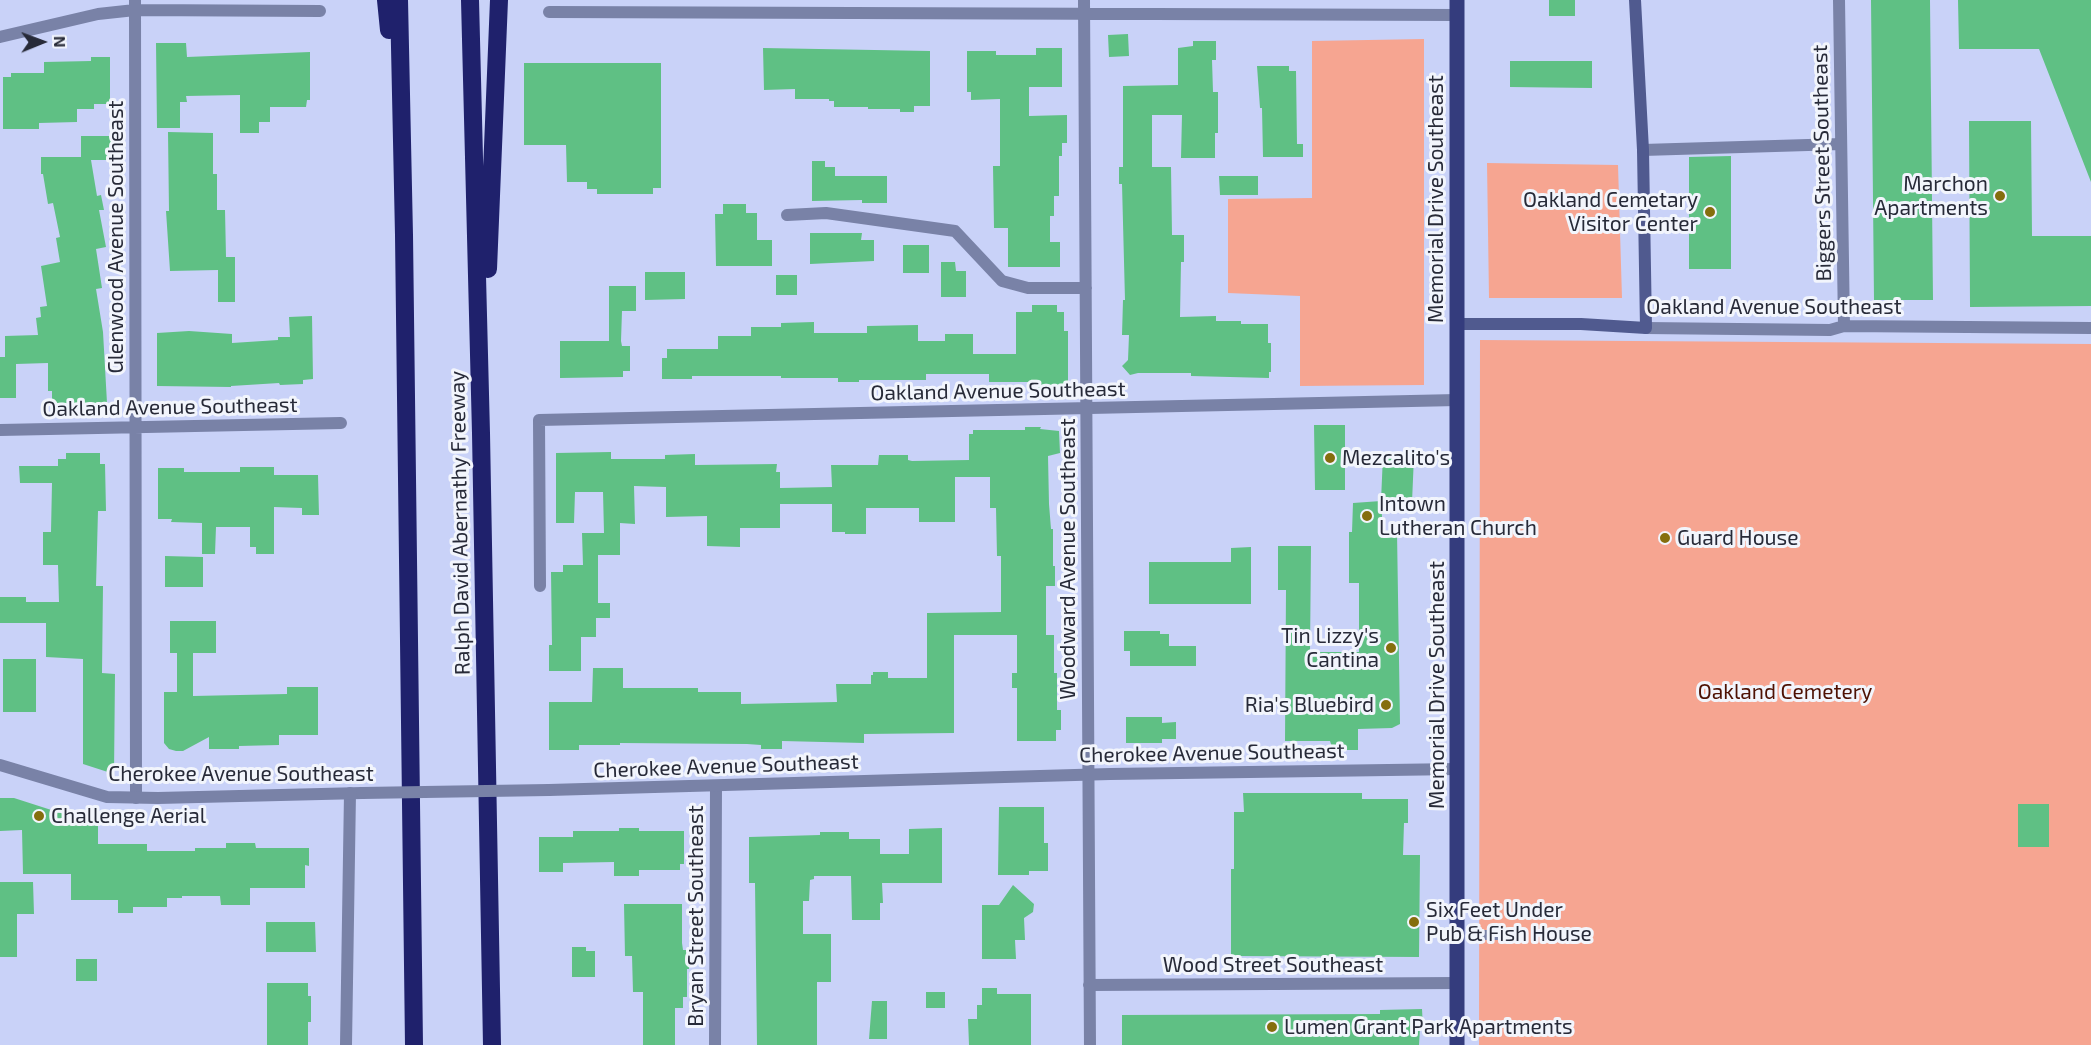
<!DOCTYPE html>
<style>
body{margin:0}
#map{position:relative;width:2091px;height:1045px;overflow:hidden;background:#c9d2f8;font-family:"Exo 2",sans-serif}
canvas{display:block}
.north{position:absolute;left:12px;top:12px;width:60px;height:60px;-webkit-text-stroke:4px #f2f5fc;paint-order:stroke;rotate:89deg;font-size:16px;font-weight:700;line-height:24px;text-align:center;color:#272a38}
.north::after{content:'';display:block;margin:auto;width:21px;height:27px;background:#272a38;clip-path:polygon(50% 0,100% 100%,50% 72%,0 100%)}
</style>
<div id="map">
<canvas width="2091" height="1045"></canvas>
<div class="north">N</div>
</div>
<script>
const context = document.querySelector('canvas').getContext('2d');
context.lineJoin = 'round';
function fill(path, color) {
  context.fillStyle = color;
  context.fill(path, 'evenodd');
}
function shape(rows) {
  const path = new Path2D();
  for (const r of rows) {
    path.moveTo(r[0], r[1]);
    for (let i = 2; i < r.length; i += 2) path.lineTo(r[i], r[i + 1]);
  }
  return path;
}
function stroke(path, color, width, dash) {
  context.strokeStyle = color;
  context.lineWidth = width;
  context.lineCap = dash ? 'butt' : 'round';
  context.setLineDash(dash || []);
  context.stroke(path);
}
function label(font, color, halo, rows, align = 'center') {
  context.font = font + ' "Exo 2",sans-serif';
  context.lineWidth = 6;
  context.setLineDash([]);
  context.textBaseline = 'middle';
  context.strokeStyle = halo;
  context.fillStyle = color;
  for (const [text, x, y, turn = 0] of rows) {
    context.save();
    context.translate(x, y);
    context.rotate((+turn || 0) * Math.PI / 180);
    context.textAlign = isNaN(turn) ? turn : align;
    if (halo) context.strokeText(text, 0, 0);
    context.fillText(text, 0, 0);
    context.restore();
  }
}
const green = shape([
 [1424,39,1424,385,1300,386,1300,296,1228,293,1228,199,1312,198,1312,41],
 [1487,163,1618,165,1622,298,1489,298],
 [1480,340,2091,344,2091,1045,1479,1045]
]);
const building = shape([
 [1549,0,1575,0,1575,16,1549,16],
 [1871,0,1930,0,1933,300,1874,300],
 [1958,0,2091,0,2091,182,2039,49,1959,49],
 [1128,34,1129,56,1109,57,1108,35],
 [1193,41,1216,41,1216,60,1212,60,1213,92,1218,92,1218,133,1215,133,1215,158,1181,158,1182,115,1152,115,1152,167,1171,167,1172,235,1184,235,1184,262,1181,262,1180,317,1216,316,1216,321,1241,321,1241,324,1268,324,1268,343,1271,343,1271,372,1269,372,1269,378,1191,376,1191,373,1138,373,1130,375,1122,366,1128,360,1129,335,1122,335,1123,300,1125,300,1122,184,1119,184,1119,167,1123,167,1123,86,1178,85,1178,48,1193,46],
 [156,43,186,43,187,57,310,52,310,100,307,100,306,107,270,107,270,122,259,122,259,133,240,133,240,95,186,96,187,102,180,102,180,128,157,128],
 [763,48,930,51,930,106,914,106,914,112,900,112,900,109,868,109,868,107,834,107,834,101,829,101,829,99,795,99,795,89,764,90],
 [1036,48,1062,48,1062,87,1029,87,1029,116,1067,115,1067,143,1062,143,1062,156,1059,156,1059,196,1054,196,1054,216,1050,216,1050,242,1060,242,1060,267,1008,267,1008,228,994,228,993,166,1000,166,1000,99,971,100,971,92,967,92,967,51,996,51,996,55,1036,55],
 [91,57,110,57,110,104,94,104,94,109,77,109,77,122,39,123,39,129,3,129,3,77,11,77,11,73,44,73,44,62,91,61],
 [1510,61,1592,61,1592,88,1510,87],
 [524,63,661,63,661,188,653,188,653,194,597,194,597,189,587,189,587,182,567,182,566,145,524,145],
 [1257,66,1289,66,1289,71,1296,71,1297,144,1303,144,1303,157,1263,157,1262,108,1260,108],
 [1969,121,2031,121,2032,236,2091,236,2091,306,1970,307],
 [168,132,213,133,213,174,217,174,217,210,225,210,226,257,235,257,235,302,218,302,218,270,170,271,166,211,169,211],
 [81,136,113,136,113,160,91,160,97,196,101,195,104,210,99,210,106,247,96,249,102,288,96,289,103,332,107,403,52,403,52,391,48,391,48,363,16,364,16,398,0,398,0,357,5,357,5,336,38,335,36,318,41,317,40,307,47,306,41,266,60,262,56,238,60,237,53,203,48,204,43,174,41,174,41,157,81,157],
 [1731,156,1731,269,1689,269,1689,157],
 [812,161,825,161,825,167,835,167,835,176,887,176,887,203,862,203,862,200,812,201],
 [1219,176,1258,176,1258,195,1220,195],
 [723,204,746,204,746,213,757,213,757,240,772,240,772,266,716,266,715,214,723,214],
 [810,233,862,233,861,240,874,240,874,261,810,264],
 [903,245,929,245,929,273,903,273],
 [941,262,955,262,956,271,966,271,966,297,941,297],
 [645,272,685,272,685,299,645,300],
 [776,275,797,275,797,295,776,295],
 [609,286,636,286,636,311,622,311,621,341,622,346,630,346,630,371,623,371,623,377,560,378,560,341,609,341],
 [1032,305,1057,305,1057,312,1064,312,1064,331,1068,331,1068,388,1031,388,1031,382,989,382,989,374,926,374,926,380,859,380,859,382,838,382,838,378,781,378,781,376,692,376,692,379,662,379,662,358,667,358,667,349,718,349,718,336,751,336,751,327,781,327,781,323,814,322,814,333,867,333,867,326,918,325,918,341,945,341,945,334,973,334,973,354,1016,354,1016,312,1032,312],
 [312,316,313,379,303,380,303,384,280,385,279,383,231,386,231,387,157,386,157,333,189,331,232,334,232,343,278,340,278,337,290,337,289,317],
 [1314,425,1345,425,1345,490,1315,490],
 [1025,427,1041,427,1040,429,1059,431,1060,453,1048,456,1049,504,1051,529,1053,529,1053,566,1055,566,1055,586,1046,586,1046,635,1054,635,1054,673,1057,673,1057,710,1061,710,1061,730,1056,730,1056,741,1017,741,1017,688,1012,688,1012,673,1017,673,1017,635,954,635,954,733,864,734,864,743,782,741,782,749,761,749,761,745,747,744,620,743,620,745,579,745,579,750,549,750,549,702,592,702,593,668,623,668,623,688,698,688,698,692,741,692,741,704,837,702,836,684,871,684,871,675,873,675,873,672,888,672,888,678,927,678,927,613,1001,612,1001,556,997,556,996,508,990,508,990,477,955,477,955,522,919,522,919,508,866,508,866,534,845,534,845,532,832,532,832,504,780,504,780,528,740,528,740,547,707,546,707,516,666,517,666,487,634,486,635,524,620,523,620,555,598,555,598,603,610,603,610,618,596,618,596,637,581,637,581,671,549,671,549,645,552,645,551,572,563,572,563,565,583,565,582,533,604,533,603,492,575,492,574,523,556,523,556,453,611,452,611,459,665,459,665,455,695,454,695,465,777,464,776,472,780,472,780,488,832,487,831,465,878,465,879,455,908,455,908,460,912,461,969,460,969,434,973,434,973,430,1025,430],
 [66,453,100,453,100,464,105,464,106,511,98,511,96,586,103,586,102,673,115,674,114,774,83,764,83,659,46,657,46,623,0,623,0,597,26,597,26,602,59,602,58,565,43,565,43,532,51,532,52,483,20,483,19,466,58,466,58,459,66,459],
 [1383,455,1414,456,1412,502,1381,501,1383,532,1397,532,1400,724,1392,728,1358,729,1358,750,1333,750,1330,741,1285,741,1286,590,1278,590,1278,546,1311,546,1310,652,1359,652,1359,583,1349,583,1349,532,1352,532,1353,503,1381,501],
 [240,467,274,467,274,475,318,475,319,515,302,515,302,508,274,507,274,554,256,554,256,547,250,547,250,527,216,527,215,554,202,554,202,523,171,522,172,519,158,519,158,468,184,468,184,472,240,472],
 [1251,547,1251,604,1149,604,1149,562,1231,562,1231,548],
 [165,556,203,557,203,587,165,587],
 [170,621,216,621,216,653,193,653,193,696,287,694,287,687,318,687,318,735,279,735,279,745,239,746,239,749,209,749,209,737,183,751,176,751,169,749,164,743,164,692,177,692,177,653,170,653],
 [1124,631,1160,631,1160,634,1169,634,1169,646,1196,646,1196,666,1130,666,1130,651,1124,651],
 [3,659,36,659,36,712,3,712],
 [1126,717,1162,717,1162,723,1176,722,1176,739,1162,739,1162,743,1126,743],
 [1243,793,1362,793,1362,799,1408,799,1408,823,1404,823,1403,855,1420,855,1419,957,1231,956,1231,869,1234,869,1234,812,1244,812],
 [0,798,14,798,98,825,98,844,147,844,147,851,195,851,195,848,226,848,226,843,255,843,256,848,309,848,309,866,305,865,305,888,250,888,250,905,221,905,220,896,182,896,182,898,167,898,167,907,133,907,133,913,118,913,118,900,71,900,71,874,23,874,22,830,0,831],
 [2018,804,2049,804,2049,847,2018,847],
 [999,807,1044,807,1044,843,1048,843,1048,871,1029,871,1029,875,998,875],
 [619,828,639,828,639,831,684,831,684,864,680,864,680,870,639,870,639,876,614,876,614,862,563,863,563,872,539,872,539,837,573,837,573,831,619,831],
 [942,828,942,883,882,883,883,903,880,903,880,920,852,920,851,876,814,876,814,879,810,880,809,901,803,901,803,934,831,934,831,982,817,982,817,1045,757,1045,755,883,749,883,749,837,820,835,820,832,849,832,849,839,880,839,880,854,909,854,909,829],
 [0,882,33,882,34,914,17,914,17,957,0,957],
 [1013,885,1034,904,1033,912,1024,918,1025,940,1015,940,1016,959,982,959,982,905,999,905],
 [624,904,682,904,682,943,683,950,689,950,689,969,687,969,687,997,683,997,683,1008,675,1008,675,1045,643,1045,643,992,633,992,632,956,625,956],
 [266,922,315,922,316,952,266,952],
 [572,947,586,947,586,951,595,951,595,977,572,977],
 [76,959,97,959,97,981,76,981],
 [267,983,308,983,308,996,311,996,311,1022,308,1022,308,1045,267,1045],
 [982,988,997,988,997,994,1031,994,1031,1045,969,1045,968,1019,977,1019,977,1005,982,1005],
 [926,992,945,992,945,1008,926,1008],
 [872,1001,887,1001,887,1039,869,1039],
 [1422,1009,1423,1028,1420,1028,1419,1045,1122,1045,1122,1015,1380,1014,1380,1010]
]);
const pedestrian = shape([
 [1476,935,1498,935]
]);
const minor = shape([
 [135,0,136,798],
 [1084,0,1090,1045],
 [1839,0,1844,326],
 [549,12,1457,15],
 [0,37,98,14,135,10,320,11],
 [1643,150,1841,144],
 [787,215,826,213,955,231,1002,281,1028,288,1086,288],
 [1646,328,1830,330,1844,326,2091,328],
 [0,430,341,423],
 [540,586,539,420,1457,400],
 [1089,985,1457,983],
 [346,1045,350,793],
 [715,1045,716,786]
]);
const tertiary = shape([
 [0,765,107,797,158,798,362,793],
 [549,790,1110,774,1458,769]
]);
const secondary = shape([
 [1457,324,1581,324,1646,328,1643,150,1635,0]
]);
const primary = shape([
 [1457,0,1457,1045]
]);
const motorway = shape([
 [386,0,389,30],
 [399,0,404,235,414,1045],
 [470,0,481,433,492,1045],
 [488,269,499,0]
]);
const tertiaryBridge = shape([
 [362,793,549,790]
]);
const markers = [
 [2000,196,6,"#856e0d"],
 [1710,212,6,"#856e0d"],
 [1330,458,6,"#856e0d"],
 [1367,516,6,"#856e0d"],
 [1665,538,6,"#856e0d"],
 [1391,648,6,"#856e0d"],
 [1386,705,6,"#856e0d"],
 [39,816,6,"#856e0d"],
 [1414,922,6,"#856e0d"],
 [1272,1027,6,"#856e0d"]
];
const streetNames = [
 ["Biggers Street Southeast",1822,163,-91],
 ["Memorial Drive Southeast",1436,199,-90],
 ["Glenwood Avenue Southeast",116,237,-90],
 ["Oakland Avenue Southeast",1774,307],
 ["Oakland Avenue Southeast",998,391,-1],
 ["Oakland Avenue Southeast",170,407,-1],
 ["Ralph David Abernathy Freeway",460,523,-91],
 ["Woodward Avenue Southeast",1068,559,-90],
 ["Memorial Drive Southeast",1437,685,-90],
 ["Cherokee Avenue Southeast",1212,753,-1],
 ["Cherokee Avenue Southeast",726,766,-2],
 ["Cherokee Avenue Southeast",241,774],
 ["Bryan Street Southeast",696,916,-90],
 ["Wood Street Southeast",1273,965]
];
const poiNames = [
 ["Marchon",1988,184,"right"],
 ["Apartments",1988,208,"right"],
 ["Oakland Cemetary",1698,200,"right"],
 ["Visitor Center",1698,224,"right"],
 ["Mezcalito's",1342,458],
 ["Intown",1379,504],
 ["Lutheran Church",1379,528],
 ["Guard House",1677,538],
 ["Tin Lizzy's",1379,636,"right"],
 ["Cantina",1379,660,"right"],
 ["Ria's Bluebird",1374,705,"right"],
 ["Challenge Aerial",51,816],
 ["Six Feet Under",1426,910],
 ["Pub & Fish House",1426,934],
 ["Lumen Grant Park Apartments",1284,1027]
];
const parkNames = [
 ["Oakland Cemetery",1785,692]
];
fill(green, '#f6a591');
fill(building, '#5fc084');
stroke(pedestrian, '#7982a7', 10);
stroke(minor, '#7982a7', 12);
stroke(tertiary, '#7982a7', 12);
stroke(secondary, '#505a8f', 12);
stroke(primary, '#343c7d', 15);
stroke(motorway, '#1f216c', 18);
stroke(tertiaryBridge, '#7982a7', 12);
for (const [x, y, r, color] of markers) {
  const dot = new Path2D();
  dot.arc(x, y, r, 0, 2 * Math.PI);
  context.fillStyle = color;
  context.fill(dot);
  stroke(dot, '#f2f5fc', 2);
}
label('21px', '#272a38', '#f2f5fc', streetNames);
label('21px', '#272a38', '#f2f5fc', poiNames, 'left');
label('21px', '#4e1103', '#f2f5fc', parkNames);
</script>
